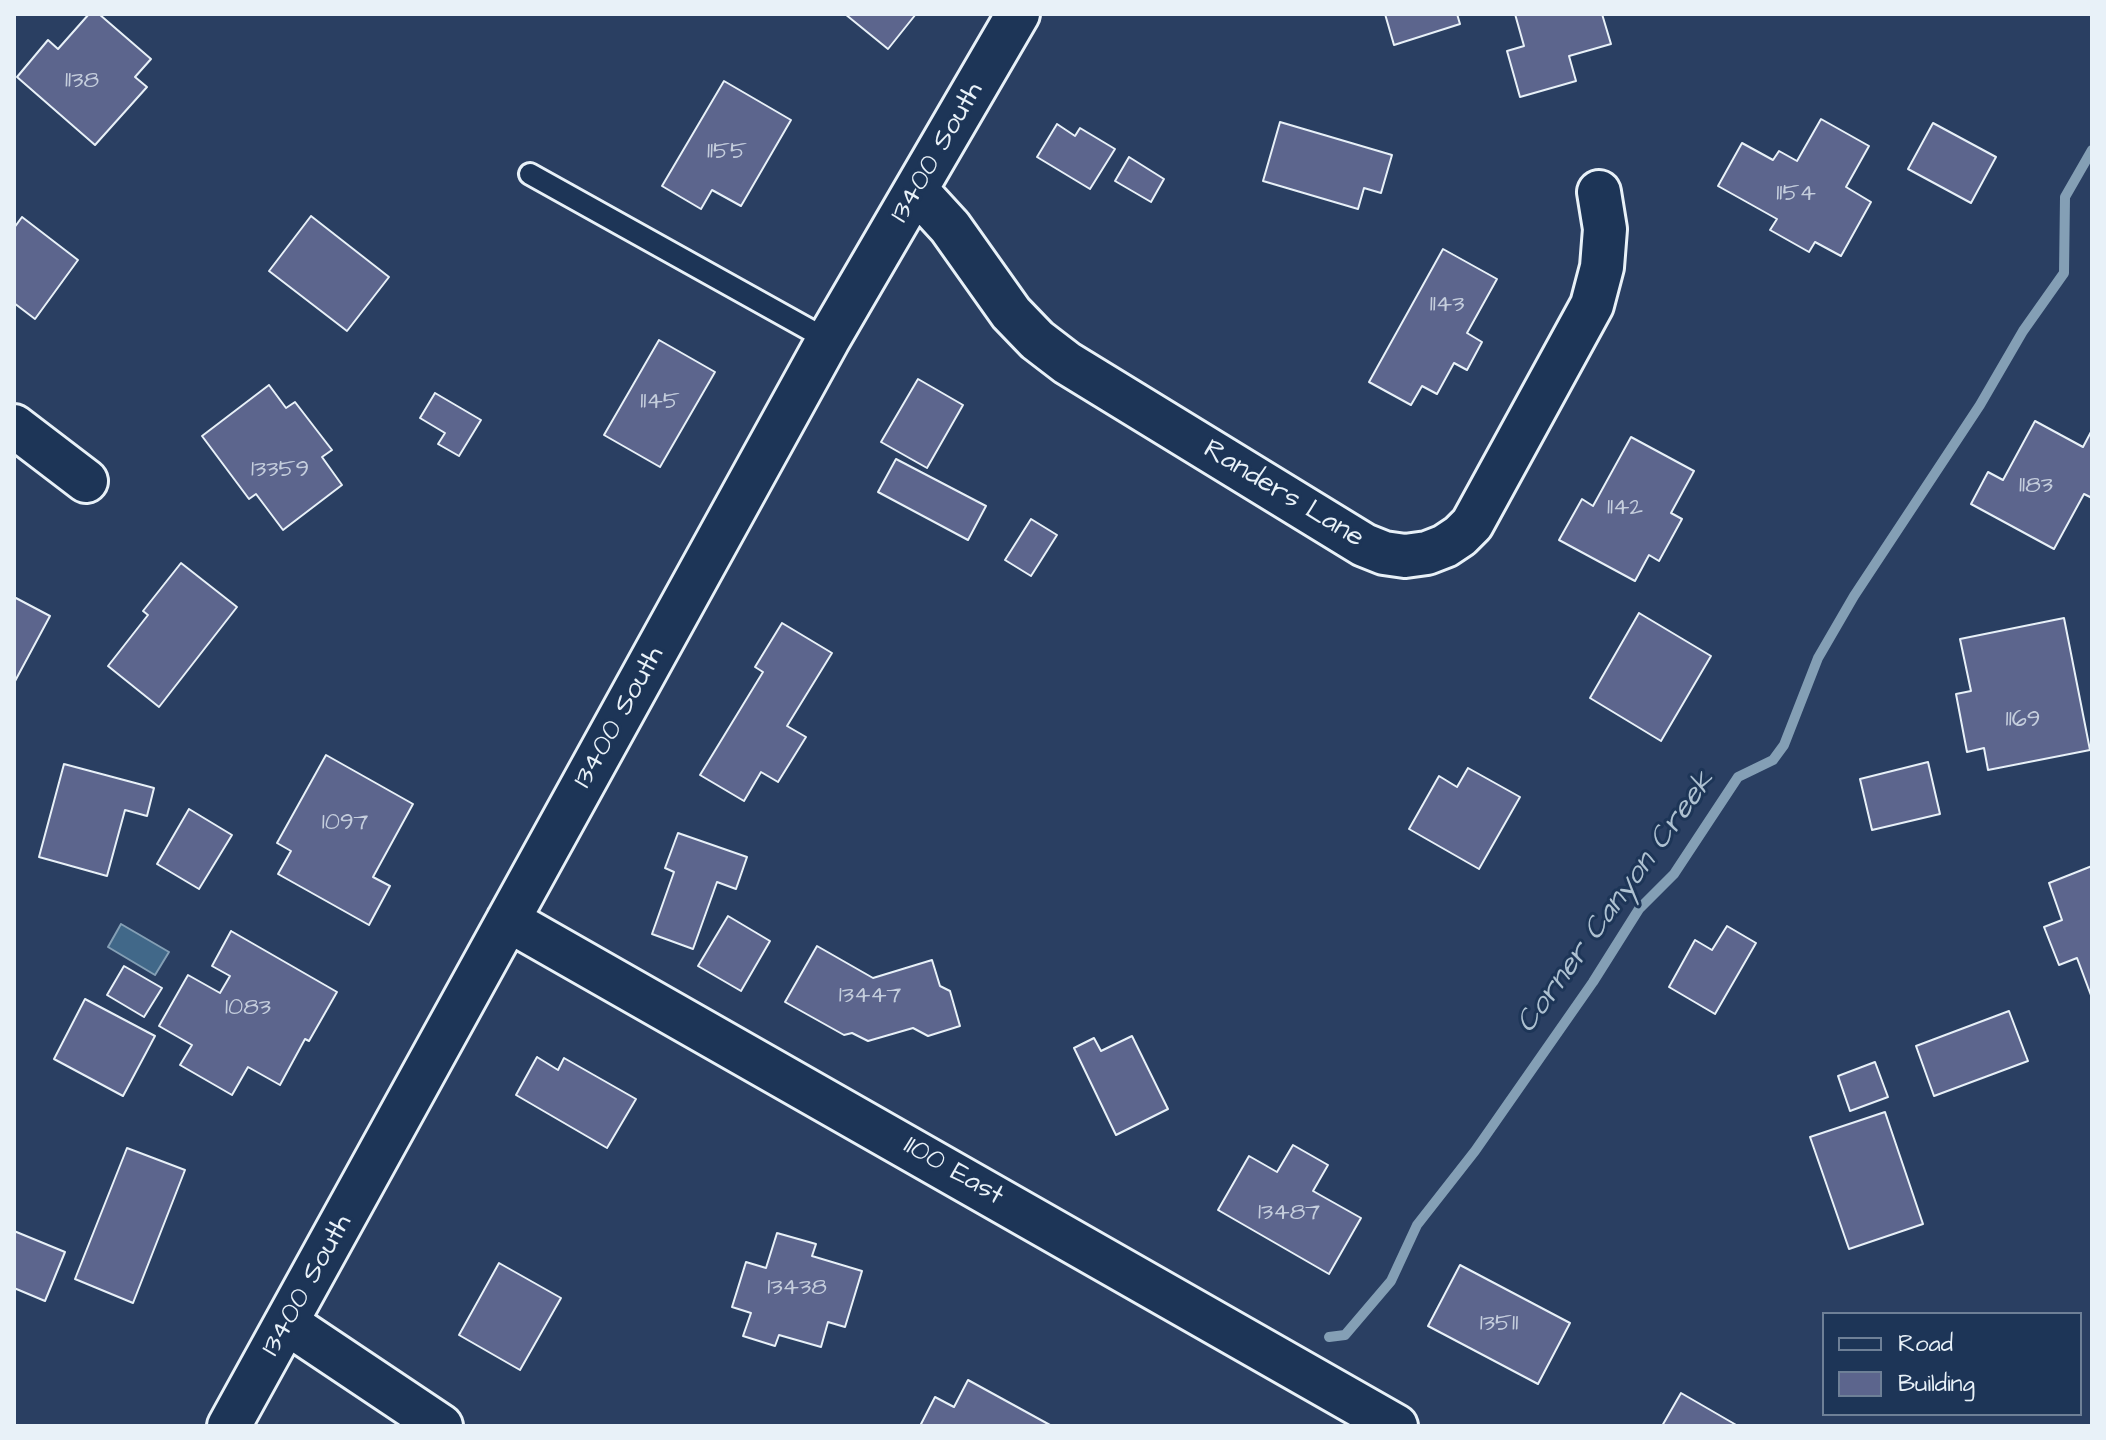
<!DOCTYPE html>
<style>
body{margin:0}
#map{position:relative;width:2106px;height:1440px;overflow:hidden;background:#2a3f62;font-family:"Architects Daughter",sans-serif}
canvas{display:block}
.frame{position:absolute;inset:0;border:16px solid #e8f1f8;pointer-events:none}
.legend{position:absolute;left:1822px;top:1312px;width:260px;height:104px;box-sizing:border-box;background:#1d3557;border:2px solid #6e8097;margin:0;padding:10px 14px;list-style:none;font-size:24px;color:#e8f1f8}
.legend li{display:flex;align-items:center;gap:16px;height:40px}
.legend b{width:40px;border:2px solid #6e8097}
</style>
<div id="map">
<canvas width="2106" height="1440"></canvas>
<div class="frame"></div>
<ul class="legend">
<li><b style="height:10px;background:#1d3557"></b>Road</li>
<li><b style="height:22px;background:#5c658d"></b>Building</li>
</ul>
</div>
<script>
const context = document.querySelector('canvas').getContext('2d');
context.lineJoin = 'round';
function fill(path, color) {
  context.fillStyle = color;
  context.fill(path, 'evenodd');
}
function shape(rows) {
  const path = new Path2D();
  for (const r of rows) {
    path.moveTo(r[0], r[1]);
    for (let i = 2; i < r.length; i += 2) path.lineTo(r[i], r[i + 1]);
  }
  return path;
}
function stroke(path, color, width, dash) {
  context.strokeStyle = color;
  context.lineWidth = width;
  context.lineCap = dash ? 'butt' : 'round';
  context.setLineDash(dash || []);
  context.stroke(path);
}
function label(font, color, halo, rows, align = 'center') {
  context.font = font + ' "Architects Daughter",sans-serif';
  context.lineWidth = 6;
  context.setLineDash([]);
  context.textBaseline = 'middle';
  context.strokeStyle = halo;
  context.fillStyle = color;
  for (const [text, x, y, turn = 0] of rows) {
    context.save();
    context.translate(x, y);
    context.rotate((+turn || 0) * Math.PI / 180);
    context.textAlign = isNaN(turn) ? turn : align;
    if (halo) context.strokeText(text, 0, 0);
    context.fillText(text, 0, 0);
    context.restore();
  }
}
const water = shape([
 [121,924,169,952,155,975,108,947,121,924]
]);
const stream = shape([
 [1329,1337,1345,1335,1391,1281,1417,1225,1475,1151,1593,982,1639,909,1674,874,1738,777,1773,760,1784,745,1818,658,1854,596,1980,405,2023,331,2064,273,2065,197,2092,150]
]);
const building = shape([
 [89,14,99,14,151,59,135,77,147,87,95,145,17,77,48,40,58,49,89,14],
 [845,14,916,14,888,49,845,14],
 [1385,14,1457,14,1460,24,1394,45,1385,14],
 [1515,14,1602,14,1611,44,1569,56,1576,81,1520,97,1507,51,1524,46,1515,14],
 [724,81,791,120,741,206,712,190,701,209,662,186,724,81],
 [1821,119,1869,146,1846,187,1871,202,1841,256,1815,242,1809,252,1770,230,1777,219,1718,186,1742,143,1773,160,1779,151,1797,161,1821,119],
 [1280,122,1392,155,1381,193,1364,188,1358,209,1263,181,1280,122],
 [1933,123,1996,157,1971,203,1908,169,1933,123],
 [1057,124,1075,136,1080,128,1115,149,1090,189,1037,157,1057,124],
 [1129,157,1164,179,1151,202,1115,181,1129,157],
 [311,216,389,277,347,331,269,271,311,216],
 [22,217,78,260,35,319,14,303,14,228,22,217],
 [1443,249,1497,279,1467,333,1482,342,1467,370,1454,363,1437,394,1422,386,1411,405,1369,382,1443,249],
 [659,340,715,372,660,467,604,435,659,340],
 [918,379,963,405,927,468,881,442,918,379],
 [269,385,286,408,295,402,332,450,322,457,342,485,283,530,256,494,249,499,202,436,269,385],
 [435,393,481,420,459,456,438,444,445,433,420,418,435,393],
 [2035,421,2083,447,2092,430,2092,498,2084,494,2054,549,1971,504,1988,472,2003,480,2035,421],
 [1631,437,1694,471,1671,513,1682,519,1659,561,1649,555,1635,581,1559,540,1582,499,1593,506,1631,437],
 [896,459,986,506,968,540,878,492,896,459],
 [1031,519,1057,535,1031,576,1005,560,1031,519],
 [181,563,237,607,159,707,108,666,148,615,143,611,181,563],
 [14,597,50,616,14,683,14,597],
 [1639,613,1711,656,1661,741,1590,698,1639,613],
 [2064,618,2090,750,1988,770,1984,748,1967,752,1956,694,1971,691,1960,639,2064,618],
 [782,623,832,653,787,726,806,737,778,782,761,772,744,801,700,775,763,672,755,667,782,623],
 [326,755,413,804,373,877,390,886,369,925,278,874,291,851,277,843,326,755],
 [1928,762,1940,814,1872,830,1860,779,1928,762],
 [64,764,154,788,147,816,125,810,107,876,39,857,64,764],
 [1468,768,1520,797,1479,869,1409,829,1439,776,1457,787,1468,768],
 [189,809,232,835,199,889,157,864,189,809],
 [678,833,747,857,736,889,717,882,693,949,652,934,674,872,665,868,678,833],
 [2092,866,2092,998,2077,958,2059,965,2044,927,2062,920,2049,883,2092,866],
 [728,916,770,941,741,991,698,966,728,916],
 [1727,926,1756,943,1715,1014,1669,987,1695,940,1712,950,1727,926],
 [231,931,337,992,309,1041,305,1039,280,1085,248,1067,232,1095,180,1065,192,1045,159,1026,188,975,220,993,230,976,212,966,231,931],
 [817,946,873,978,932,960,940,986,950,991,960,1026,928,1036,913,1028,868,1041,852,1033,844,1035,785,1002,817,946],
 [124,966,162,988,144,1017,107,995,124,966],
 [85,999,155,1036,123,1096,54,1059,85,999],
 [2009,1011,2028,1061,1934,1096,1916,1046,2009,1011],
 [1132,1036,1168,1109,1116,1135,1074,1048,1094,1038,1101,1051,1132,1036],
 [537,1057,558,1070,564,1058,636,1099,607,1148,516,1095,537,1057],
 [1875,1062,1888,1097,1850,1111,1838,1076,1875,1062],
 [1885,1112,1923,1224,1849,1249,1810,1137,1885,1112],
 [1293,1145,1328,1165,1313,1191,1361,1218,1329,1274,1218,1210,1249,1156,1277,1172,1293,1145],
 [127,1148,185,1170,133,1303,75,1279,127,1148],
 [14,1231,65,1252,45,1301,14,1288,14,1231],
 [777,1233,816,1244,812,1256,862,1271,845,1327,828,1322,821,1347,779,1335,775,1346,743,1336,751,1313,732,1307,746,1262,766,1268,777,1233],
 [499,1263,561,1298,520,1370,459,1335,499,1263],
 [1460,1265,1570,1323,1538,1384,1428,1326,1460,1265],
 [968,1380,1050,1425,1049,1426,920,1426,935,1397,954,1407,968,1380],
 [1681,1393,1738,1426,1662,1426,1681,1393]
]);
const lane = shape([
 [530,174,828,340]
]);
const street = shape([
 [917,191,950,227,1011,313,1037,340,1067,363,1364,545,1384,553,1405,556,1427,553,1445,546,1460,536,1472,524,1592,305,1602,267,1605,229,1599,192],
 [14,426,86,481],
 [508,920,1396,1426],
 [287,1323,441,1426],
 [229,1426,828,340,1018,14]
]);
const numberNames = [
 ["1138",82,82],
 ["1155",727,153],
 ["1154",1796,195],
 ["1143",1447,306],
 ["1145",660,403],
 ["13359",280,471],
 ["1183",2036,487],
 ["1142",1625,509],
 ["1169",2023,721],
 ["1097",345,824],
 ["13447",870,997],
 ["1083",248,1009],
 ["13487",1289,1214],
 ["13438",797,1289],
 ["13511",1499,1325]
];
const streetNames = [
 ["13400 South",938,153,-60],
 ["Randers Lane",1283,495,31],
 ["13400 South",620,718,-61],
 ["1100 East",953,1172,30],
 ["13400 South",308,1286,-61]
];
const waterNames = [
 ["Corner Canyon Creek",1617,903,-54]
];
fill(water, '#416889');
stroke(water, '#849fb5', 2);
stroke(stream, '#849fb5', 10);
fill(building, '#5c658d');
stroke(building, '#e8f1f8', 2);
stroke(lane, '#e8f1f8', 26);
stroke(street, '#e8f1f8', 48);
stroke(lane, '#1d3557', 20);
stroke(street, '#1d3557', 42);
label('24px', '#c5cedd', null, numberNames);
label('28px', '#e8f1f8', '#1d3557', streetNames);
label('italic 30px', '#aec1d1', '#1d3557', waterNames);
</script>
